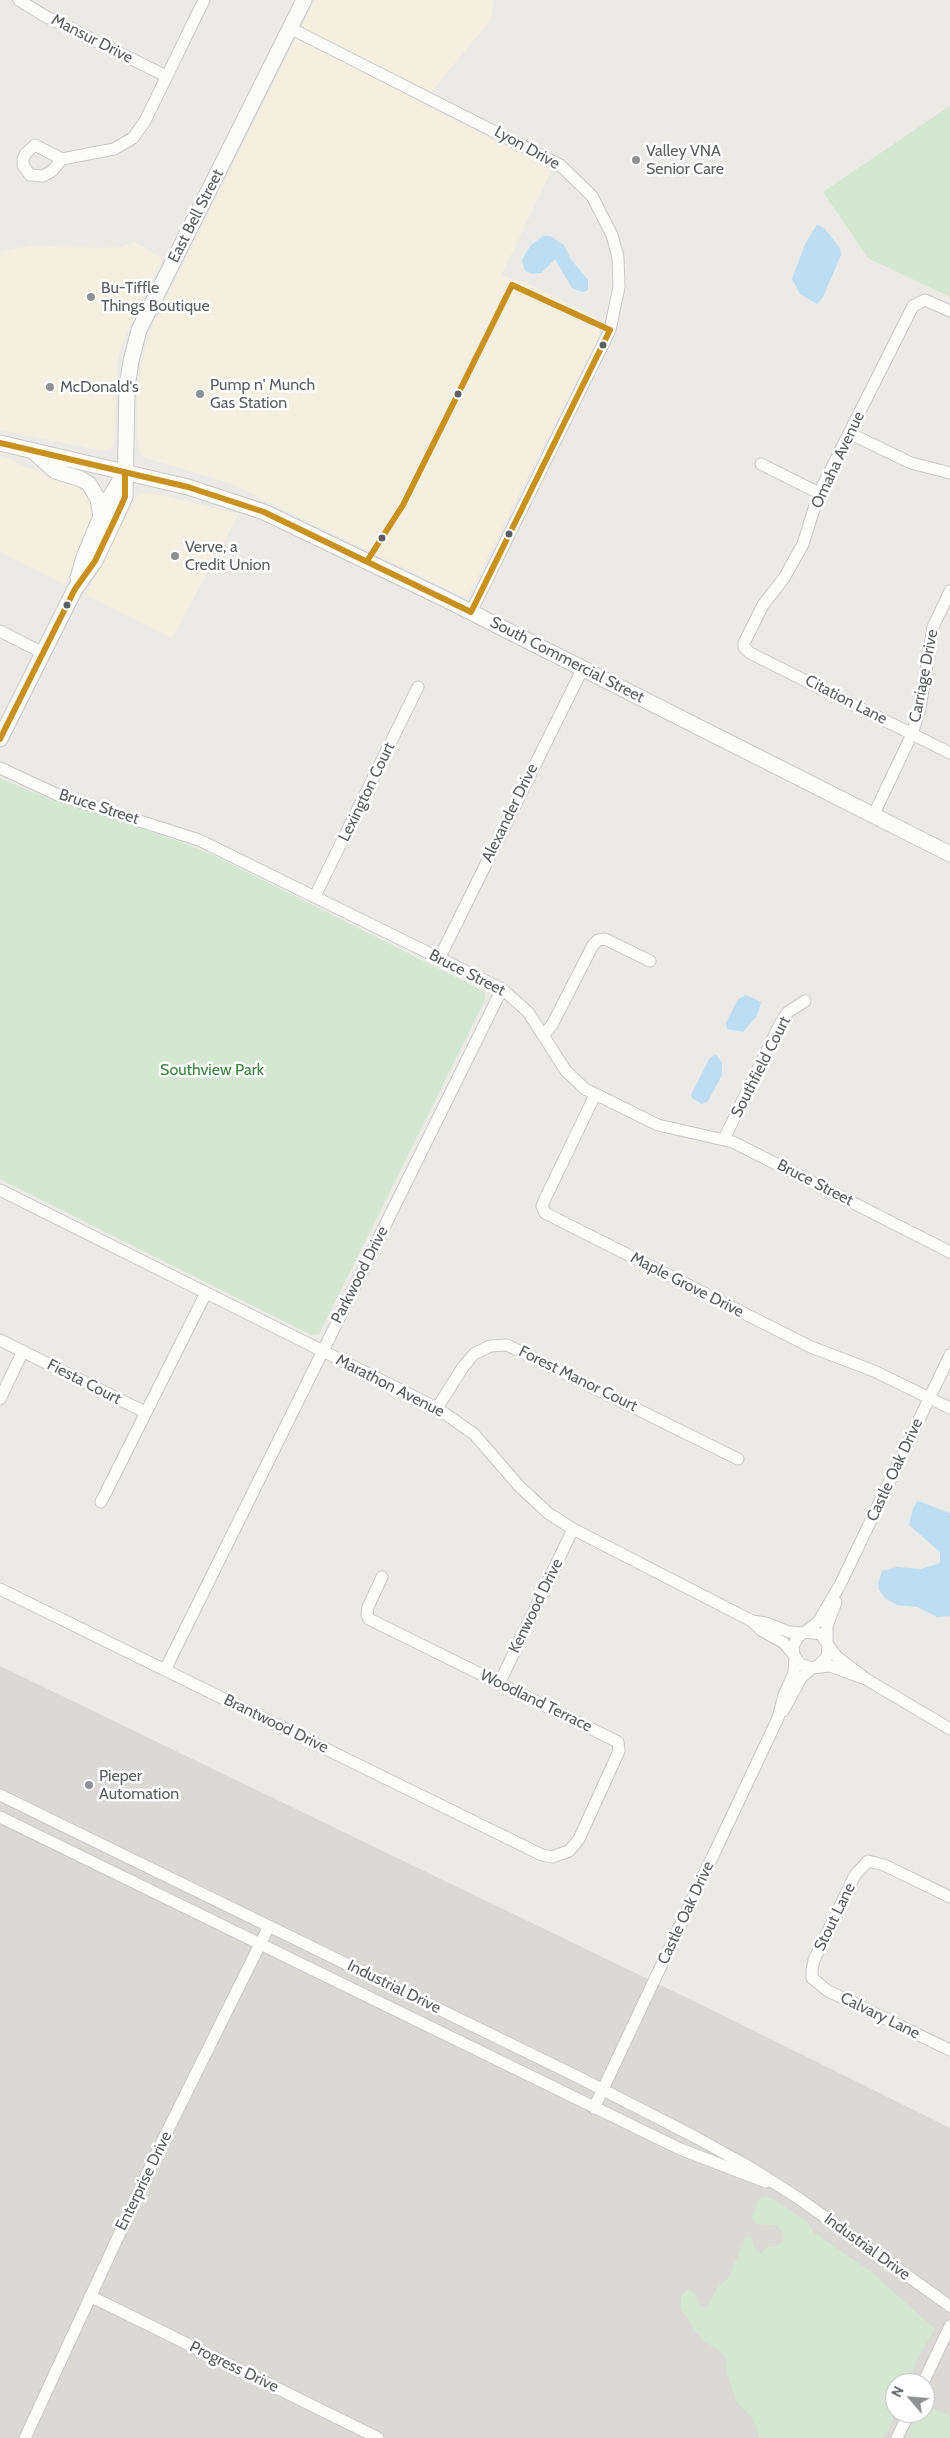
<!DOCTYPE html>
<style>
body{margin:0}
#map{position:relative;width:950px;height:2438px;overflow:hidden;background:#ebeae6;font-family:Cabin,sans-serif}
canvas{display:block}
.north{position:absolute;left:885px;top:2373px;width:50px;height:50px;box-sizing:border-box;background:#fff;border:1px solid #bebfc1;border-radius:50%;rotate:297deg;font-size:14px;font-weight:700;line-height:20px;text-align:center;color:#5c5f63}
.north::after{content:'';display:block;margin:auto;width:18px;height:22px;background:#8e9091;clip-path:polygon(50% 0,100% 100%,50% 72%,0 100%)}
</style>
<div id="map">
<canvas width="950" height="2438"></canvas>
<div class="north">N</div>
</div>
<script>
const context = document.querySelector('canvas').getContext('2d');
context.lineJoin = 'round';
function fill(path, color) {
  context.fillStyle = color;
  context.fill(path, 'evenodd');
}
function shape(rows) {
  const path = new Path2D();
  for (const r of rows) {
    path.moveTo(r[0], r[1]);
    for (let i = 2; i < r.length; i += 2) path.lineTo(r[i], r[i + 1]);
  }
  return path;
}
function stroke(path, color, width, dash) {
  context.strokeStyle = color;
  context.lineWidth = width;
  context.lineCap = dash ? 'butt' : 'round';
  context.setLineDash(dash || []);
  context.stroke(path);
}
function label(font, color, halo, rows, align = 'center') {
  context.font = font + ' Cabin,sans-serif';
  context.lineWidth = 5;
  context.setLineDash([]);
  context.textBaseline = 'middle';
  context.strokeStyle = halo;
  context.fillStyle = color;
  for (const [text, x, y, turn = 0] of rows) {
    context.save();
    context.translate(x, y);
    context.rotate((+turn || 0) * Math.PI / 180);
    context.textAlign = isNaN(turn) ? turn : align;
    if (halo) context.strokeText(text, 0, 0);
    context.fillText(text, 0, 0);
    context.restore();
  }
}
const commercial = shape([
 [315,0,493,0,492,18,421,104,552,169,502,274,511,279,525,282,604,321,597,340,468,596,459,595,232,484,143,457,138,445,137,387,148,336],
 [135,242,162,259,132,320,120,352,117,365,114,446,104,451,0,430,0,252,32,245,98,248,121,247],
 [0,455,26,467,78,481,96,507,89,531,64,584,0,552],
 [149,492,239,514,172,638,86,595,134,502,136,497]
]);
const industrial = shape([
 [0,1666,712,2010,950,2128,950,2438,0,2438],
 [895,2383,925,2383,925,2413,895,2413]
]);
const green = shape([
 [950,106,950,297,868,258,823,192],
 [0,778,52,800,181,842,215,856,485,992,485,1000,319,1334,312,1335,0,1179],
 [764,2196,773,2199,808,2222,813,2232,870,2271,935,2329,921,2352,907,2383,895,2383,895,2411,890,2428,883,2438,760,2438,753,2419,736,2401,727,2372,726,2359,718,2349,705,2342,696,2332,681,2308,681,2296,688,2289,694,2293,701,2306,707,2308,716,2289,728,2278,747,2235,752,2239,756,2251,762,2254,766,2247,774,2247,783,2242,784,2233,776,2225,755,2224,752,2217,758,2200],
 [925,2408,932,2408,950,2417,950,2438,905,2438,916,2416,918,2413,925,2413]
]);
const water = shape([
 [817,225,824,228,840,248,841,255,823,297,817,304,800,294,792,279,806,242],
 [543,236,550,236,564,245,570,258,588,280,588,290,583,292,572,288,555,259,541,273,532,274,525,271,522,260,524,256,531,245],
 [746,995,761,1002,757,1016,743,1032,727,1029,726,1023,738,999],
 [716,1054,722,1063,722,1075,708,1101,702,1104,692,1098,691,1095,709,1059],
 [918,1501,950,1513,950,1616,937,1617,917,1607,897,1605,886,1599,879,1590,878,1583,882,1571,897,1567,921,1569,940,1563,940,1552,909,1525,913,1508]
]);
const street = shape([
 [19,0,43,15,166,76],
 [290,28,560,165,592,196,612,235,618,257,619,287,610,330,471,612],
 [62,159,52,171,43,176,30,175,23,165,23,159,26,153,35,145,62,159,114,149,133,138,145,121,204,0],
 [950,311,925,300,913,306,819,493,803,544,784,578,763,605,744,643,744,647,750,653,950,753],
 [849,433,911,463,950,473],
 [761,464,819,493],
 [0,631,43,653],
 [0,768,58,795,199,840,502,989,528,1012,566,1071,585,1089,658,1125,733,1142,950,1252],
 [873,816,912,734,920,708,933,627,950,591],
 [315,896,418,687],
 [439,959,583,668],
 [544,1034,552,1025,593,945,598,940,605,939,650,961],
 [595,1095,544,1201,542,1206,545,1213,811,1347,874,1371,950,1408],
 [724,1139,780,1024,788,1012,805,1001],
 [0,1190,437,1408,474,1434,519,1486,548,1513,573,1529,752,1621,761,1630,784,1643,794,1655],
 [0,1340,145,1412],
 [0,1399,23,1351],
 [437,1408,463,1367,474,1354,490,1346,507,1345,738,1459],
 [101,1502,206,1293],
 [0,1589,542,1855,552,1857,569,1851,579,1839,619,1751,618,1742,369,1619,367,1615,368,1607,382,1577],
 [752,1621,766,1623,789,1632,803,1633],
 [805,1632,818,1622,840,1585,950,1355],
 [827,1641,827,1626,836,1602],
 [828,1645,837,1657,866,1679,950,1729],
 [818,1666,827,1657,828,1645,821,1634,805,1632,798,1637,793,1646,794,1655,800,1664,811,1668,830,1666,866,1679],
 [165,1670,502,989],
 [499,1684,573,1529],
 [783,1711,801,1678,813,1667],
 [0,1795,576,2076,697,2138,751,2168,798,2198,950,2306],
 [0,1817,680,2149,766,2182],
 [950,1897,884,1865,868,1861,855,1875,814,1960,812,1970,812,1978,828,1991,950,2050],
 [594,2108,778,1718,784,1695,794,1673,795,1658],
 [90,2296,378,2438],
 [923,2383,950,2326],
 [25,2438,161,2144,269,1926],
 [897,2438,909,2413]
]);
const secondary = shape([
 [0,443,188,487,264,512,445,599,950,854],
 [34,452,55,471,81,479,89,484,98,499,101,517],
 [78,578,84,557,107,502,125,472],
 [0,739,75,589,95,561,125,497,127,387,131,361,139,330,304,0]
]);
const bus1 = shape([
 [512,285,610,330],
 [0,443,188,487,264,512,471,612],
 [367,561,403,505,512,285],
 [471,612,610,330],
 [0,739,75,589,95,561,116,517,125,497,125,472]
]);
const markers = [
 [636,160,5,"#8e9091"],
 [91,297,5,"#8e9091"],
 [603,345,4.5,"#5c5f63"],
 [50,387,5,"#8e9091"],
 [200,394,5,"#8e9091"],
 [458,394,4.5,"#5c5f63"],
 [509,534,4.5,"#5c5f63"],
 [382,538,4.5,"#5c5f63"],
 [175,556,5,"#8e9091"],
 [67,605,4.5,"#5c5f63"],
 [89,1785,5,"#8e9091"]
];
const streetNames = [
 ["Mansur Drive",92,39,27],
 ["Lyon Drive",527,148,29],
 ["East Bell Street",196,216,-63],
 ["Omaha Avenue",838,460,-65],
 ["South Commercial Street",567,660,27],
 ["Carriage Drive",924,676,-79],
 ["Citation Lane",846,700,27],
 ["Lexington Court",367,792,-64],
 ["Bruce Street",99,807,18],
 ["Alexander Drive",510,813,-64],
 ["Bruce Street",467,973,27],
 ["Southfield Court",761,1067,-63],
 ["Bruce Street",815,1183,27],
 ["Parkwood Drive",360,1275,-63],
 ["Maple Grove Drive",687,1285,27],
 ["Forest Manor Court",578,1379,26],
 ["Fiesta Court",84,1382,27],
 ["Marathon Avenue",390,1386,27],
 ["Castle Oak Drive",895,1470,-65],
 ["Kenwood Drive",536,1606,-64],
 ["Woodland Terrace",536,1701,26],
 ["Brantwood Drive",276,1724,26],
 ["Castle Oak Drive",686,1913,-65],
 ["Stout Lane",835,1917,-64],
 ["Industrial Drive",394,1987,26],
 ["Calvary Lane",880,2016,26],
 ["Enterprise Drive",144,2181,-64],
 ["Industrial Drive",867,2247,36],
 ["Progress Drive",234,2367,26]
];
const poiNames = [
 ["Valley VNA",646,151],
 ["Senior Care",646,169],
 ["Bu-Tiffle",101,288],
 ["Things Boutique",101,306],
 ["Pump n' Munch",210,385],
 ["Gas Station",210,403],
 ["McDonald's",60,387],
 ["Verve, a",185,547],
 ["Credit Union",185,565],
 ["Pieper",99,1776],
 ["Automation",99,1794]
];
const parkNames = [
 ["Southview Park",212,1070]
];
fill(commercial, '#f4efe0');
fill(industrial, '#dbd9d6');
fill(green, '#d5e6d2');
fill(water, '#bdddf3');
stroke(street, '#c8c8c8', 13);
stroke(secondary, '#c8c8c7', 17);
stroke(street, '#fcfcfb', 11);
stroke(secondary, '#fcfcfb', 15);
stroke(bus1, '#c8911e', 6);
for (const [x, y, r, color] of markers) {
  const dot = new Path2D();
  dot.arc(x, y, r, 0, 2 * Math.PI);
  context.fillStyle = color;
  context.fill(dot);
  stroke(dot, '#fff', 2);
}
label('16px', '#5c5f63', '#fff', streetNames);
label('16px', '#5c5f63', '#fff', poiNames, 'left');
label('16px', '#3c833d', '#fff', parkNames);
</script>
